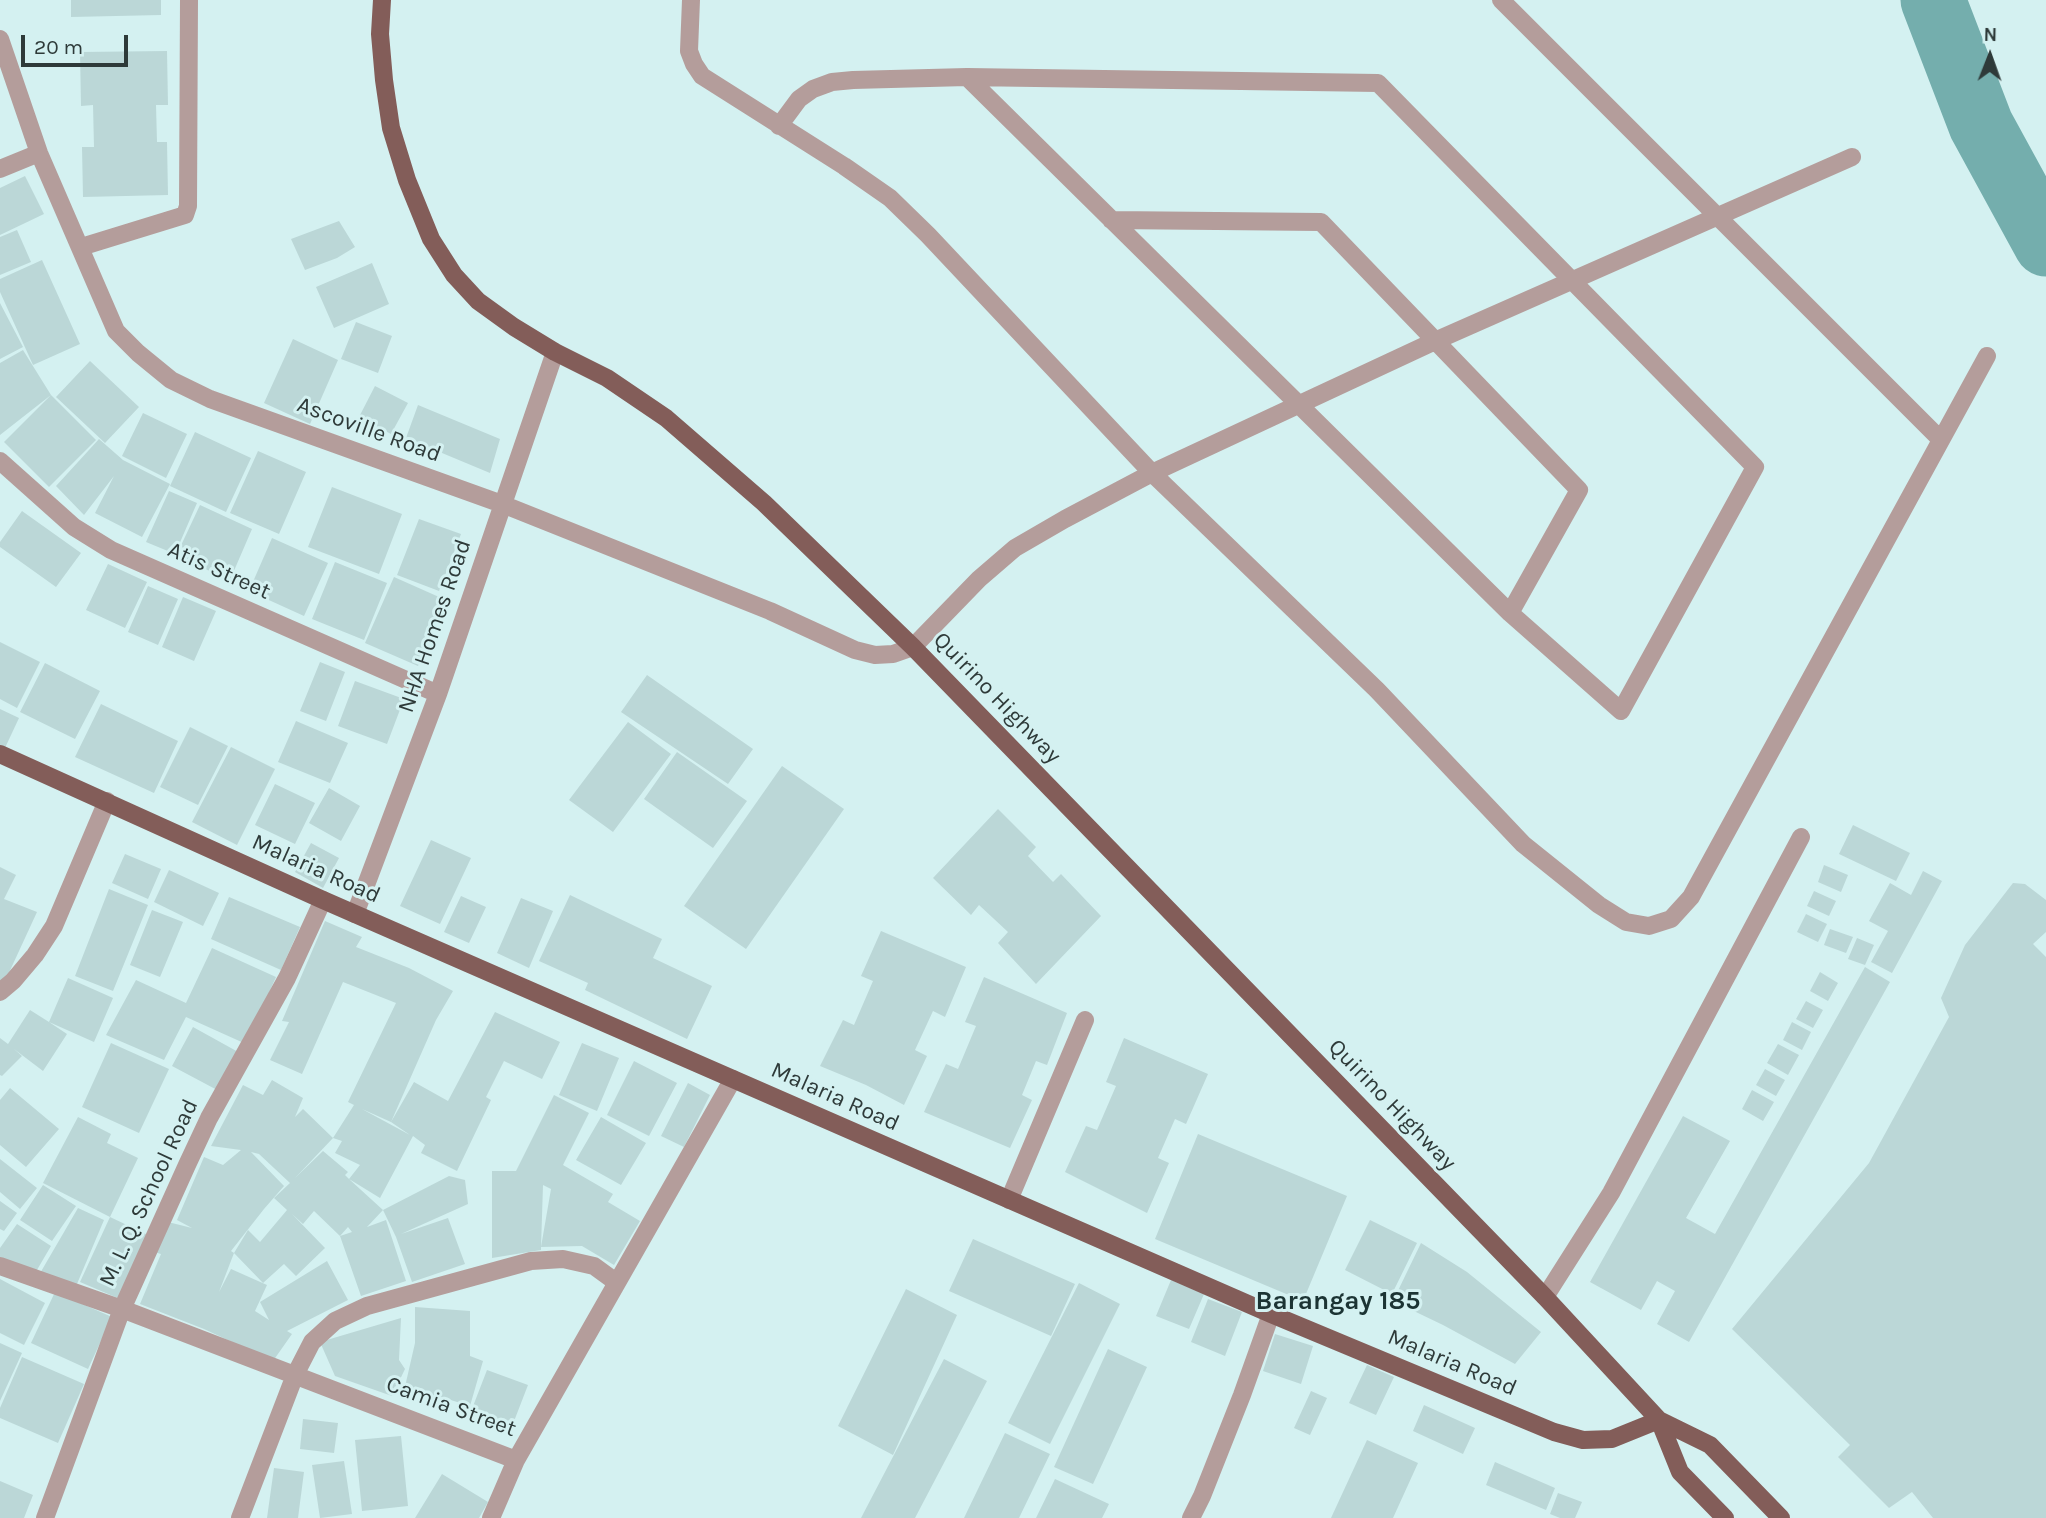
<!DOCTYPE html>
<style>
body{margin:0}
#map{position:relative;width:2046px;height:1518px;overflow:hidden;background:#d4f1f1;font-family:Karla,sans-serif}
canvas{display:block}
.north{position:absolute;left:1955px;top:21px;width:70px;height:70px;-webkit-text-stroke:5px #d4f1f1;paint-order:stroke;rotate:1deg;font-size:19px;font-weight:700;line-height:28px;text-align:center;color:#2e3a39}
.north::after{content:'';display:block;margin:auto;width:24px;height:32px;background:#2e3a39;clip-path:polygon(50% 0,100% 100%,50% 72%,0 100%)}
.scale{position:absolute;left:21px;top:35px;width:107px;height:32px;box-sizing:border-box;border:4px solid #2e3a39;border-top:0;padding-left:9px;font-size:21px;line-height:24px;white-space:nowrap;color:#2e3a39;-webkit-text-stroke:5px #d4f1f1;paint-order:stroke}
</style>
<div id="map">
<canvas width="2046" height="1518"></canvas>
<div class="north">N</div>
<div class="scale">20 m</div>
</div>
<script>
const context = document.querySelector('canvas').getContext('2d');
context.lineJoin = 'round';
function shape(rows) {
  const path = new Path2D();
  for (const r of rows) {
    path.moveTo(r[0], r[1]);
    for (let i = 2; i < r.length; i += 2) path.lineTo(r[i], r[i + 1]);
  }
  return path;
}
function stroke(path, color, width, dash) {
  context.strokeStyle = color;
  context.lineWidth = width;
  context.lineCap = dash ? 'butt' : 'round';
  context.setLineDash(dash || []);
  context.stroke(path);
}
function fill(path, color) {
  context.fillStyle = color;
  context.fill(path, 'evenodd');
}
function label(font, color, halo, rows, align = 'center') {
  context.font = font + ' Karla,sans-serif';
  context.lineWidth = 6;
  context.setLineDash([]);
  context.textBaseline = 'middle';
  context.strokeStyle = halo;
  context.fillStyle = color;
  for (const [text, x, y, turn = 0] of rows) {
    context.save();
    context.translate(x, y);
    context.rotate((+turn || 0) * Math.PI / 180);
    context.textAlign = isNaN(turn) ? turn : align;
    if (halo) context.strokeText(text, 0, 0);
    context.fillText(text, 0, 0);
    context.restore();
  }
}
const river = shape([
 [1933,0,1981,125,2046,244]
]);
const building = shape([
 [71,0,161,0,161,15,71,17],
 [167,51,168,105,156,105,157,142,167,142,168,195,83,197,82,147,94,147,93,105,81,106,80,52],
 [25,176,44,214,0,235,0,188],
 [339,221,355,247,337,258,305,270,291,239],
 [17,230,31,262,0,275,0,237],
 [42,260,80,344,33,365,0,292,0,279],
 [372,263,389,304,334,328,316,287],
 [0,303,23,347,0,359],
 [356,322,392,336,378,373,341,359],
 [293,339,338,360,310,424,264,403],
 [23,350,51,395,0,435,0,363],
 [90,361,139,407,105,443,56,397],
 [375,386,408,403,391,434,359,417],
 [51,395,96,440,49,487,4,442],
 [418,405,500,439,490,473,406,438],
 [143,413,187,434,166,478,122,456],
 [195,432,251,458,226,512,170,486],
 [99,439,123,460,170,484,142,537,95,513,114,476,84,515,56,486],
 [258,451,306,472,279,534,230,513],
 [332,487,402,514,379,574,308,547],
 [169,491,197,503,175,554,146,542],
 [200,505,252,529,230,580,176,556],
 [22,511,81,553,56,587,0,547,0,542],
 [419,519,461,534,439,591,397,575],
 [272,538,328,563,304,616,249,591],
 [335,562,387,583,364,640,312,619],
 [108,564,147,582,125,628,86,610],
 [394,577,448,601,418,666,365,643],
 [148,586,178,599,158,645,128,632],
 [183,597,216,611,194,661,162,647],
 [0,642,40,662,17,708,0,699],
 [320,662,345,672,326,721,300,711],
 [45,663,100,691,75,739,20,712],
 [647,675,753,749,728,784,621,712],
 [355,681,404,699,387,744,338,726],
 [101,704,178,741,154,793,75,757],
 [0,709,19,718,4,750,0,748],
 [296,721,348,743,330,783,278,762],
 [628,722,671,754,613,832,569,800],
 [190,727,228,746,198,805,160,787],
 [231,747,275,769,237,845,192,822],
 [677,752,747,801,713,848,644,799],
 [782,766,844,809,746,949,684,906],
 [275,784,315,803,295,844,255,825],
 [329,788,360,806,341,841,309,823],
 [998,809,1036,847,1028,856,1053,882,1061,874,1101,916,1036,984,998,943,1008,932,979,905,971,915,933,878],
 [1853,825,1910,853,1896,881,1839,854],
 [431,840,471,858,440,924,400,906],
 [311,843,339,858,323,888,295,872],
 [125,854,161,869,148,899,112,883],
 [1824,865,1848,875,1841,892,1818,882],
 [0,867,16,875,4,899,37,912,7,977,0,983],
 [169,870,219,893,203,926,154,902],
 [1923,871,1942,881,1892,973,1871,962,1888,931,1869,921,1890,883,1911,895],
 [2013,883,2025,884,2046,900,2046,932,2033,944,2046,957,2046,1518,1933,1518,1912,1492,1889,1508,1838,1457,1850,1445,1732,1329,1869,1163,1949,1017,1941,998,1965,945],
 [109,889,148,905,113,991,75,976],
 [1814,891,1836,901,1829,916,1807,906],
 [570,895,662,939,653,958,712,986,687,1039,585,990,588,983,539,961],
 [461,896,486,907,469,943,444,932],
 [229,897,300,927,281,970,211,939],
 [521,898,553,911,529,968,497,953],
 [152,910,183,922,160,977,130,965],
 [1806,914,1827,924,1818,942,1797,932],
 [325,921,362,937,356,947,409,968,453,991,436,1020,391,1122,414,1082,448,1101,495,1012,560,1042,542,1079,504,1061,486,1097,491,1100,457,1171,421,1153,425,1145,413,1136,380,1198,349,1179,383,1210,367,1227,386,1220,406,1281,361,1296,340,1236,352,1232,348,1227,340,1236,314,1211,303,1224,292,1214,325,1248,296,1276,284,1264,263,1283,234,1253,248,1230,260,1242,287,1210,274,1198,290,1183,259,1154,251,1152,284,1186,264,1209,231,1251,234,1253,219,1292,231,1269,267,1285,255,1311,269,1320,260,1302,327,1261,348,1300,287,1331,292,1334,273,1361,204,1329,140,1304,161,1254,154,1252,168,1222,192,1228,177,1220,204,1157,223,1165,241,1150,211,1146,243,1085,263,1095,272,1080,303,1098,295,1117,303,1109,333,1138,354,1105,348,1102,396,1003,343,982,302,1074,270,1060,289,1022,282,1021],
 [362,1109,391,1122,410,1135],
 [333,1138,342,1141,335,1153,360,1165,349,1179,345,1175,348,1172,323,1151,295,1178],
 [1830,929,1853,937,1846,953,1824,945],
 [881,931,966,967,945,1017,933,1011,915,1050,927,1056,904,1105,866,1085,820,1066,843,1020,854,1025,873,981,861,976],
 [1857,938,1874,945,1865,965,1848,959],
 [212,948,276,977,246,1044,186,1017,164,1060,106,1035,136,980,186,1003],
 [1865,967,1890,982,1689,1342,1657,1324,1675,1291,1657,1281,1641,1310,1590,1282,1683,1116,1730,1141,1686,1218,1715,1234],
 [1820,972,1838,983,1828,1001,1810,991],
 [984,977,1067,1013,1047,1065,1036,1061,1022,1095,1032,1100,1010,1148,924,1112,946,1064,958,1069,976,1026,965,1022],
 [68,978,113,998,94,1042,49,1022,67,1034,43,1071,14,1049,22,1056,2,1076,0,1075,0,1038,8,1044,30,1010,49,1022],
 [1806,1001,1823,1010,1813,1028,1796,1019],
 [1792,1022,1811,1032,1802,1050,1783,1040],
 [193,1027,240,1053,219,1091,172,1066],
 [1124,1038,1208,1074,1186,1124,1175,1119,1158,1158,1169,1163,1147,1213,1065,1172,1086,1126,1097,1130,1116,1086,1106,1082],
 [111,1043,169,1069,139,1133,82,1107],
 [582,1043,619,1058,597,1111,559,1095],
 [1778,1044,1799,1055,1788,1075,1767,1063],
 [634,1061,677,1083,649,1136,607,1115],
 [1765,1069,1785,1080,1776,1096,1756,1085],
 [688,1083,710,1095,684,1147,661,1136],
 [10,1088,59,1129,26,1167,0,1145,0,1100],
 [1752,1090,1774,1102,1763,1121,1742,1109],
 [554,1095,589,1113,563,1165,613,1194,608,1202,640,1221,614,1265,582,1246,541,1247,541,1250,492,1258,492,1171,516,1171],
 [543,1185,551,1189,541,1247],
 [78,1117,111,1134,107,1143,138,1158,110,1217,43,1183],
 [601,1117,646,1143,621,1185,576,1160],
 [1198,1134,1347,1196,1303,1301,1155,1239],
 [0,1159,37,1188,20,1209,0,1192],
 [449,1176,465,1180,468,1204,401,1234,448,1218,465,1264,412,1282,396,1237,383,1210],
 [43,1185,76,1206,52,1241,20,1220],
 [0,1201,17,1213,4,1231,0,1229],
 [78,1208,104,1220,74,1291,39,1275],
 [110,1217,148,1235,120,1299,80,1282],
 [1370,1220,1417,1243,1392,1294,1345,1270],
 [17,1224,51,1246,34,1275,0,1261,0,1248],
 [973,1239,1075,1284,1051,1336,949,1291],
 [1421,1243,1467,1272,1541,1332,1515,1364,1443,1325,1393,1301],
 [0,1279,45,1303,24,1345,0,1333],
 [1171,1280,1204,1294,1189,1329,1156,1316],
 [1079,1283,1120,1304,1050,1444,1008,1423],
 [906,1289,957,1315,893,1455,838,1426],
 [55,1292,112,1317,88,1369,31,1343],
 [1208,1299,1242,1312,1225,1356,1191,1342],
 [415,1307,470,1311,470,1356,483,1361,470,1406,441,1397,404,1391,415,1343],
 [401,1318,399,1360,405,1369,392,1396,335,1376,320,1342],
 [1275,1334,1313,1346,1301,1384,1263,1371],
 [0,1343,22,1353,0,1401],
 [1108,1349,1147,1367,1093,1484,1054,1467],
 [22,1357,84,1384,58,1443,0,1418,0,1408],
 [944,1359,987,1381,915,1518,861,1518],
 [1367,1365,1394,1377,1376,1415,1349,1403],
 [487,1370,528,1385,511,1429,470,1414],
 [1311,1391,1327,1398,1310,1435,1294,1428],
 [1424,1405,1475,1428,1463,1454,1413,1431],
 [303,1419,338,1423,334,1453,300,1449],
 [1005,1433,1050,1454,1019,1518,964,1518],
 [401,1436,408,1506,362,1511,355,1440],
 [1367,1440,1418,1463,1393,1518,1331,1518],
 [344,1461,352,1514,320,1518,312,1465],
 [1495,1462,1555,1488,1546,1510,1486,1485],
 [274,1468,304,1472,298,1518,267,1518],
 [442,1474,488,1502,479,1518,415,1518],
 [1055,1479,1109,1504,1102,1518,1036,1518],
 [0,1481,33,1495,24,1518,0,1518],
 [1558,1493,1582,1502,1575,1518,1560,1518,1550,1514]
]);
const minor = shape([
 [691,0,689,51,694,64,702,76,844,166,890,198,928,235,1152,473,1377,690,1523,844,1599,905,1626,922,1649,926,1671,919,1691,897,1987,356],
 [1501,0,1941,440],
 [0,39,39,153,116,331,138,353,171,380,210,399,502,504,770,611,855,650,875,655,893,654,913,647,979,579,1015,548,1065,519,1152,473,1435,341,1852,157],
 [779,126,799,99,813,89,832,82,853,80,967,77,1378,83,1755,467,1621,711,1510,613,967,77],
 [0,169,39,153],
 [1111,220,1321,222,1579,490,1510,613],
 [81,247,185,215,188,206,189,0],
 [0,461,74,527,111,550,438,694],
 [355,914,438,694,555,352],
 [0,992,13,981,35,955,54,926,107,801],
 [1009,1200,1085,1020],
 [0,1266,122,1309,516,1460],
 [1545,1297,1611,1193,1801,837],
 [45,1518,122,1309,187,1165,209,1118,287,978,323,900],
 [240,1518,295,1375,312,1342,335,1321,367,1306,531,1261,563,1259,594,1266,616,1282],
 [491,1518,516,1460,733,1079],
 [1191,1518,1202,1496,1242,1395,1271,1314]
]);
const major = shape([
 [382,0,380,34,384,80,391,128,407,180,431,239,454,275,478,301,514,327,555,352,607,378,666,418,764,503,913,647,1545,1297,1659,1420,1680,1472,1725,1518],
 [0,754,323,900,1271,1314,1554,1432,1583,1440,1612,1439,1659,1420],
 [1659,1420,1710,1445,1781,1518]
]);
const streetNames = [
 ["Ascoville Road",369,430,20],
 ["Atis Street",219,571,24],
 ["NHA Homes Road",435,626,-71],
 ["Quirino Highway",997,698,46],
 ["Malaria Road",316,869,24],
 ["Malaria Road",835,1097,24],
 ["Quirino Highway",1392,1105,46],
 ["M. L. Q. School Road",149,1193,-65],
 ["Malaria Road",1452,1363,23],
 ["Camia Street",451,1407,20]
];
const quarterNames = [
 ["Barangay 185",1338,1302]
];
stroke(river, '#74aead', 65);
fill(building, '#bbd7d7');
stroke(minor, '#b49d9b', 18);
stroke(major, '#835d59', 18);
label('23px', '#2e3a39', '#d4f1f1', streetNames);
label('bold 26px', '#1c3434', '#d4f1f1', quarterNames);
</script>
